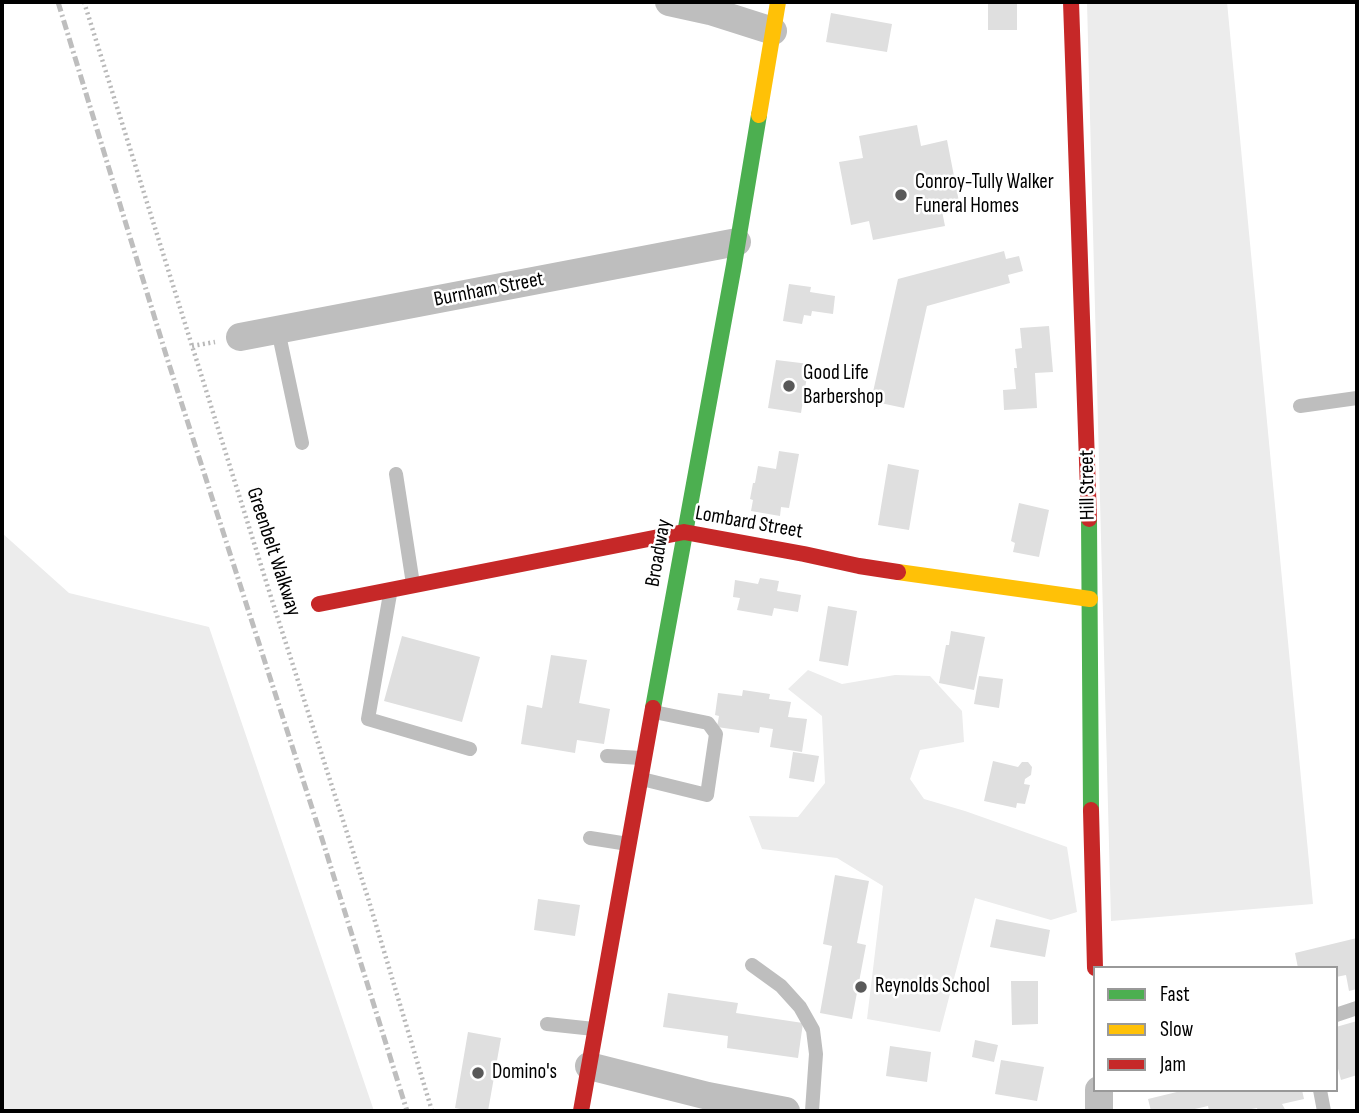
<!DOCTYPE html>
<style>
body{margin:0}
#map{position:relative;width:1359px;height:1113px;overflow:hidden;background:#fff;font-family:"Sofia Sans Condensed",sans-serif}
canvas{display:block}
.frame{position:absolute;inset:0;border:4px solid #000;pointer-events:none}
.legend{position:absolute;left:1093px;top:966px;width:245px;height:126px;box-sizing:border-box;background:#fff;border:2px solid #999;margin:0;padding:9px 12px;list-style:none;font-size:21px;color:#000}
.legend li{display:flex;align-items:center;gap:14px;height:35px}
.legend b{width:35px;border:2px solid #999}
</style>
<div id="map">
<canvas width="1359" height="1113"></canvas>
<div class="frame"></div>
<ul class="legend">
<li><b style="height:9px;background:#4caf50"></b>Fast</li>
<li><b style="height:9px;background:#ffc107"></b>Slow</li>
<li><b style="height:9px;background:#c62828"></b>Jam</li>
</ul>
</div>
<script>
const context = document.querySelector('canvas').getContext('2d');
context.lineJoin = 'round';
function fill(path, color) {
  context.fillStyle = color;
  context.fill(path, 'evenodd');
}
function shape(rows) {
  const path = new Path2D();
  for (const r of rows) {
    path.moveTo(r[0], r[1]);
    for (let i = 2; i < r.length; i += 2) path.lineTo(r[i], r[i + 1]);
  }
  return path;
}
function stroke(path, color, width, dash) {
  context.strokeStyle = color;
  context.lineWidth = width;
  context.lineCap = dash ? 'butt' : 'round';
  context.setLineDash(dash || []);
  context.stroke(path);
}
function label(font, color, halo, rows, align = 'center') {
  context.font = font + ' "Sofia Sans Condensed",sans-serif';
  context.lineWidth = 5;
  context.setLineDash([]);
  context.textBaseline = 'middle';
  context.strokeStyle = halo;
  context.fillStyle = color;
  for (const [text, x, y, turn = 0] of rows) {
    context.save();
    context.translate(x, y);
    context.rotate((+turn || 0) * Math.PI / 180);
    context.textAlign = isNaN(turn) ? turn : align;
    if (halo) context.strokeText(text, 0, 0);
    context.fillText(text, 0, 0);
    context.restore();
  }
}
const green = shape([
 [1087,2,1227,2,1313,904,1111,921],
 [2,533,69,593,209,627,374,1111,2,1111],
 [808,670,842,684,895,675,930,676,962,711,964,742,920,750,910,779,924,799,965,811,1067,847,1077,912,1051,920,975,898,940,1032,867,1019,883,886,837,858,762,849,749,816,798,817,825,783,822,716,788,689]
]);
const building = shape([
 [988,2,1017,2,1017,30,988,30],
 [831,13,892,24,887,52,826,42],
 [917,125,921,146,947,140,960,207,942,211,945,226,873,240,869,221,851,225,839,162,863,158,859,136],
 [1004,251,1006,259,1019,256,1023,271,1008,275,1010,283,927,306,904,408,871,401,898,279],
 [789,284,811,287,810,292,835,296,833,314,812,311,811,316,804,315,802,324,783,321],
 [1049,326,1053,372,1035,373,1037,408,1004,410,1003,390,1016,389,1014,368,1017,368,1015,349,1022,348,1020,328],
 [776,360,809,364,801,413,768,408],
 [779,451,799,454,789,508,781,507,780,516,751,511,753,500,750,499,753,483,755,483,758,466,776,469],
 [888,464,919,470,909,530,878,525],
 [1019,503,1049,510,1039,557,1013,552,1015,543,1011,541],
 [760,578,779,581,777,591,801,595,798,612,774,608,772,616,737,610,740,598,733,597,735,580,758,584],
 [828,606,857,611,848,666,819,661],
 [951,631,985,637,974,690,939,683,946,645,949,645],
 [402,636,480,657,462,722,384,701],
 [551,655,587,660,579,703,610,709,604,744,577,740,575,753,521,744,527,705,542,708],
 [979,676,1003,679,999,708,974,704],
 [743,690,770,694,769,699,791,702,788,717,807,719,802,752,770,747,773,729,760,727,759,733,717,727,719,716,715,715,718,693,742,696],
 [793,752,819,756,814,782,789,778],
 [993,761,1018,767,1022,762,1028,762,1032,767,1031,775,1025,779,1024,784,1030,785,1025,804,1017,803,1016,808,984,801],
 [835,875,869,881,857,943,866,945,852,1019,820,1013,832,946,823,944],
 [538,899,580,905,575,936,534,930],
 [996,919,1050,930,1045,957,990,947],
 [1357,938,1357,989,1349,991,1346,975,1336,977,1336,968,1298,968,1295,953],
 [1011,981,1038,981,1038,1024,1012,1025],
 [668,993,738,1003,736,1013,803,1023,798,1058,727,1048,728,1036,663,1027],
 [1357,1021,1357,1075,1341,1080,1336,1061,1336,1027],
 [468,1032,501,1038,488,1111,472,1111,455,1108],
 [975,1040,998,1045,994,1062,972,1057],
 [890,1046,931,1052,927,1082,886,1076],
 [1001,1060,1044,1067,1037,1101,995,1094],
 [1185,1090,1302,1090,1304,1099,1282,1104,1286,1111,1258,1111,1257,1108,1240,1111,1209,1111,1208,1106,1186,1111,1151,1111,1148,1099]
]);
const path = shape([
 [84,2,271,597,368,898,432,1111],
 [192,346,215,342]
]);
const lane = shape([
 [278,330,302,443],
 [1300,406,1357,398],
 [396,474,413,584],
 [390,594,368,719,470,749],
 [607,756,641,758],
 [642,779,707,795,716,734,708,723,654,712],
 [590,838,628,844],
 [752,965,781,986,800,1007,813,1030,816,1054,812,1111],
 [1336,1015,1357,1008],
 [547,1024,594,1029],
 [1320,1090,1324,1111]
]);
const street = shape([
 [669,2,710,11,773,31],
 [240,337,737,242],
 [589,1066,708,1096,786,1111],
 [1099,1090,1099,1111]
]);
const fast = shape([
 [1089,519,1091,810],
 [653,708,734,265,759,115]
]);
const slow = shape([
 [759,115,778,2],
 [898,572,1090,599]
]);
const jam = shape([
 [1071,2,1089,519],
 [319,604,684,532,804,554,859,566,898,572],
 [1091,810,1095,968],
 [581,1111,653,708]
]);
const rail = shape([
 [58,2,167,358,323,842,407,1111]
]);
const markers = [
 [901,195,7,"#595959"],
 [789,386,7,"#595959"],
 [861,987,7,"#595959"],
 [478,1073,7,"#595959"]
];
const poiNames = [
 ["Conroy-Tully Walker",915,183],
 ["Funeral Homes",915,207],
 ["Good Life",803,374],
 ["Barbershop",803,398],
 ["Reynolds School",875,987],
 ["Domino's",492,1073]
];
const streetNames = [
 ["Burnham Street",489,290,-11],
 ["Hill Street",1088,485,-91],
 ["Lombard Street",749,523,10],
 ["Greenbelt Walkway",273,552,72],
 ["Broadway",659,553,-80]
];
fill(green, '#ececec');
fill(building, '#dfdfdf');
stroke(path, '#b9b9b9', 4.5, [2, 3.5]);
stroke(lane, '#bebebe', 14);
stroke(street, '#bebebe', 28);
stroke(fast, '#4caf50', 16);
stroke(slow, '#ffc107', 16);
stroke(jam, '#c62828', 16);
stroke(rail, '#bebebe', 5, [10, 3.5, 2, 3.5]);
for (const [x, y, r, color] of markers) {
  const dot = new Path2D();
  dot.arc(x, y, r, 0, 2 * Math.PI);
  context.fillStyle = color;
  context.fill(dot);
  stroke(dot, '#fff', 2.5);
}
label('21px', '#000', '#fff', poiNames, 'left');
label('21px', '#000', '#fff', streetNames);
</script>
